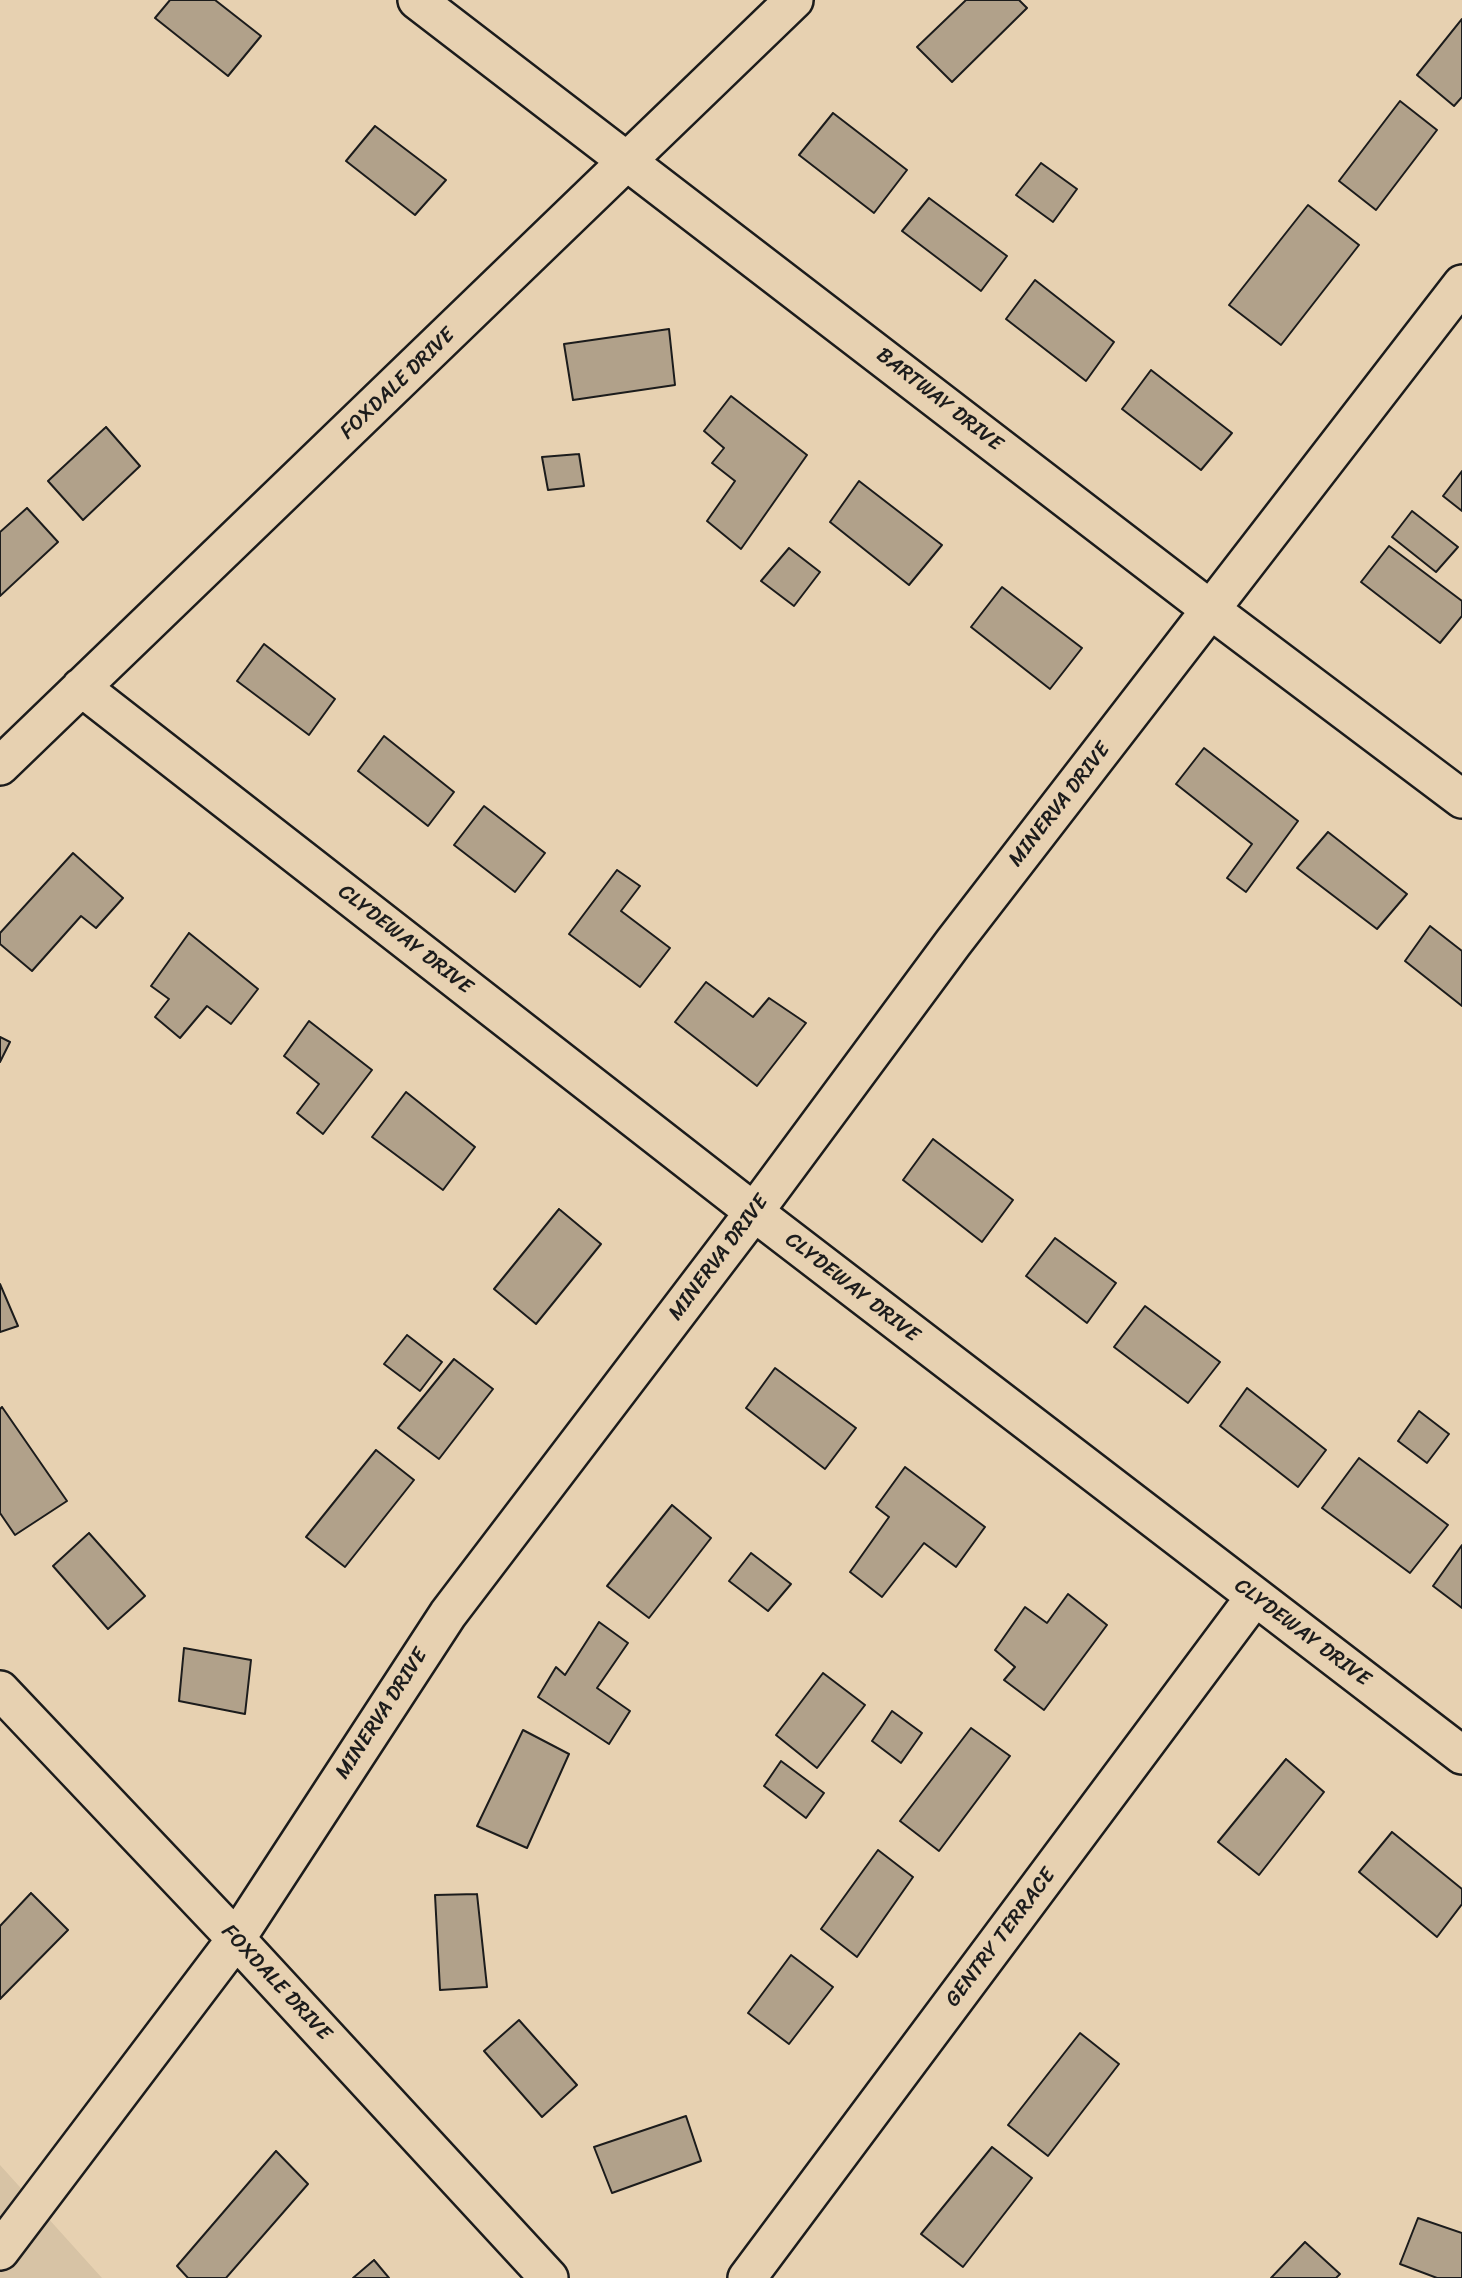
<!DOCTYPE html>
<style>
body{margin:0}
canvas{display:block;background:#e7d1b1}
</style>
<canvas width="1462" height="2278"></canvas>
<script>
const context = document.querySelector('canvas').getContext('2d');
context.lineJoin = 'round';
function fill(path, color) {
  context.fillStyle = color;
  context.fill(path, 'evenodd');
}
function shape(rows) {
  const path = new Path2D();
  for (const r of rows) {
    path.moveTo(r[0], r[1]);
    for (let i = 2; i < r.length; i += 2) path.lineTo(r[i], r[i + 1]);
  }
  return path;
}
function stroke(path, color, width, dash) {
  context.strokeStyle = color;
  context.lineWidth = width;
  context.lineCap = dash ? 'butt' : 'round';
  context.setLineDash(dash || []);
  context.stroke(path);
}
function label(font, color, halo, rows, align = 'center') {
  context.font = font + ' Sriracha,sans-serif';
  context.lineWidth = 6;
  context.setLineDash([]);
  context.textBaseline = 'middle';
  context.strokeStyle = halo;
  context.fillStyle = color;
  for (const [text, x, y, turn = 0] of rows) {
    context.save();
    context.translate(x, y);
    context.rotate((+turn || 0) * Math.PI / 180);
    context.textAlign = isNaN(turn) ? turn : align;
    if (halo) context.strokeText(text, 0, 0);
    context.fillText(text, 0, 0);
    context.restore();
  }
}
const built = shape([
 [0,2165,102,2278,0,2278]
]);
const building = shape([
 [170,0,215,0,261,36,228,76,155,18,170,0],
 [966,0,1019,0,1027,8,952,82,917,47,966,0],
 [1462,19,1462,97,1454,106,1417,75,1462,19],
 [1400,101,1437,130,1376,210,1339,181,1400,101],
 [833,113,907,170,874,213,799,155,833,113],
 [375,126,446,180,415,215,346,161,375,126],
 [1041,163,1077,189,1053,222,1016,195,1041,163],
 [929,198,1007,256,981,291,902,231,929,198],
 [1308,205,1359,245,1281,345,1229,305,1308,205],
 [1035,280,1114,342,1086,381,1006,319,1035,280],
 [669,329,675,385,573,400,564,344,669,329],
 [1151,370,1232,433,1201,470,1122,409,1151,370],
 [731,396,807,455,741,549,707,521,735,481,712,463,724,448,704,431,731,396],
 [106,427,140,466,83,520,48,481,106,427],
 [579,454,584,486,548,490,542,457,579,454],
 [1462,471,1462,511,1443,496,1462,471],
 [859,481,942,545,909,585,830,522,859,481],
 [27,508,58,542,0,596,0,532,27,508],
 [1412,511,1458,547,1436,572,1392,537,1412,511],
 [1389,546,1462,601,1462,616,1440,643,1361,582,1389,546],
 [789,548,820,572,794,606,761,581,789,548],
 [1002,587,1082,648,1050,689,971,627,1002,587],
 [264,644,335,699,309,735,237,681,264,644],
 [384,736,454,792,428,826,358,771,384,736],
 [1204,748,1298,821,1246,892,1227,878,1252,844,1176,784,1204,748],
 [484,806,545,853,515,892,454,845,484,806],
 [1328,832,1407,894,1377,929,1297,868,1328,832],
 [73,853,123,898,96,928,81,916,32,971,0,944,0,933,73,853],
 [617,870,640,886,621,911,670,948,640,987,569,934,617,870],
 [1430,926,1462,951,1462,1006,1405,961,1430,926],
 [189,933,258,989,231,1024,207,1006,180,1038,155,1017,169,999,151,986,189,933],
 [706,982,753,1017,769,998,806,1023,757,1086,675,1022,706,982],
 [309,1021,372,1070,323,1134,297,1113,319,1084,284,1056,309,1021],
 [0,1037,10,1042,0,1062,0,1037],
 [406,1092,475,1147,443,1190,372,1137,406,1092],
 [933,1139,1013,1200,982,1242,903,1180,933,1139],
 [559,1209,601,1244,536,1324,494,1289,559,1209],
 [1055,1238,1116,1283,1087,1323,1026,1276,1055,1238],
 [0,1284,18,1326,0,1332,0,1284],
 [1145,1306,1220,1362,1188,1403,1114,1347,1145,1306],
 [407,1335,442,1362,420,1391,384,1364,407,1335],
 [454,1359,493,1389,439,1459,398,1428,454,1359],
 [775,1368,856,1428,825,1469,746,1408,775,1368],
 [1247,1388,1326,1450,1298,1487,1220,1426,1247,1388],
 [2,1407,67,1501,15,1535,0,1513,0,1409,2,1407],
 [1419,1411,1449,1434,1427,1463,1398,1441,1419,1411],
 [376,1450,414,1480,345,1567,306,1537,376,1450],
 [1359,1458,1448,1525,1410,1573,1322,1508,1359,1458],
 [905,1467,985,1527,956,1567,924,1543,882,1597,850,1572,889,1517,876,1507,905,1467],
 [672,1505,711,1538,649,1618,607,1586,672,1505],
 [89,1533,145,1596,108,1629,53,1566,89,1533],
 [1462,1545,1462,1608,1433,1586,1462,1545],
 [751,1553,791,1584,768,1611,729,1581,751,1553],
 [1068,1594,1107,1625,1044,1710,1004,1680,1015,1667,995,1650,1025,1607,1047,1623,1068,1594],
 [599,1622,628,1643,597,1688,630,1711,609,1744,538,1697,556,1667,565,1675,599,1622],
 [184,1648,251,1660,245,1714,179,1701,184,1648],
 [823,1673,865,1705,817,1768,776,1735,823,1673],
 [892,1711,922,1733,901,1763,872,1741,892,1711],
 [971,1728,1010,1756,939,1851,900,1821,971,1728],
 [523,1730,569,1754,527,1848,477,1826,523,1730],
 [1286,1759,1324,1792,1259,1875,1218,1842,1286,1759],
 [781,1761,824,1793,806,1818,764,1786,781,1761],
 [1392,1832,1462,1889,1462,1904,1437,1937,1359,1872,1392,1832],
 [878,1850,913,1877,857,1957,821,1929,878,1850],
 [31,1893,68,1930,0,1999,0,1926,31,1893],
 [477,1894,487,1987,440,1990,435,1895,477,1894],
 [791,1955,833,1987,789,2044,748,2013,791,1955],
 [519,2020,577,2085,542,2117,484,2051,519,2020],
 [1080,2033,1119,2064,1048,2156,1008,2125,1080,2033],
 [686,2116,701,2161,612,2193,594,2147,686,2116],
 [992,2147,1032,2178,963,2267,921,2234,992,2147],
 [276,2151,308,2184,226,2278,188,2278,177,2266,276,2151],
 [1418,2218,1462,2233,1462,2278,1437,2278,1400,2264,1418,2218],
 [1305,2242,1340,2274,1336,2278,1271,2278,1305,2242],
 [374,2260,389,2278,353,2278,374,2260]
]);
const minor = shape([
 [417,0,1211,610,1462,799],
 [81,687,754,1212,1462,1755],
 [0,766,794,0],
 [0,1690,236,1939,549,2278],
 [0,2251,236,1939,448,1614,754,1212,953,943,1462,284],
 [747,2278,1254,1598]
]);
const streetNames = [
 ["FOXDALE DRIVE",398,384,-44],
 ["BARTWAY DRIVE",939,400,38],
 ["MINERVA DRIVE",1060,805,-52],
 ["CLYDEWAY DRIVE",405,940,38],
 ["MINERVA DRIVE",719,1258,-53],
 ["CLYDEWAY DRIVE",852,1288,38],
 ["CLYDEWAY DRIVE",1302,1633,37],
 ["MINERVA DRIVE",382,1714,-57],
 ["GENTRY TERRACE",1001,1938,-53],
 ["FOXDALE DRIVE",276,1983,47]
];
fill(built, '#d7c3a5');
fill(building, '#b1a18a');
stroke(building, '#1c1c1c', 2);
stroke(minor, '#1c1c1c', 42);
stroke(minor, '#e7d1b1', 37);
label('21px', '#1c1c1c', '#e7d1b1', streetNames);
</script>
